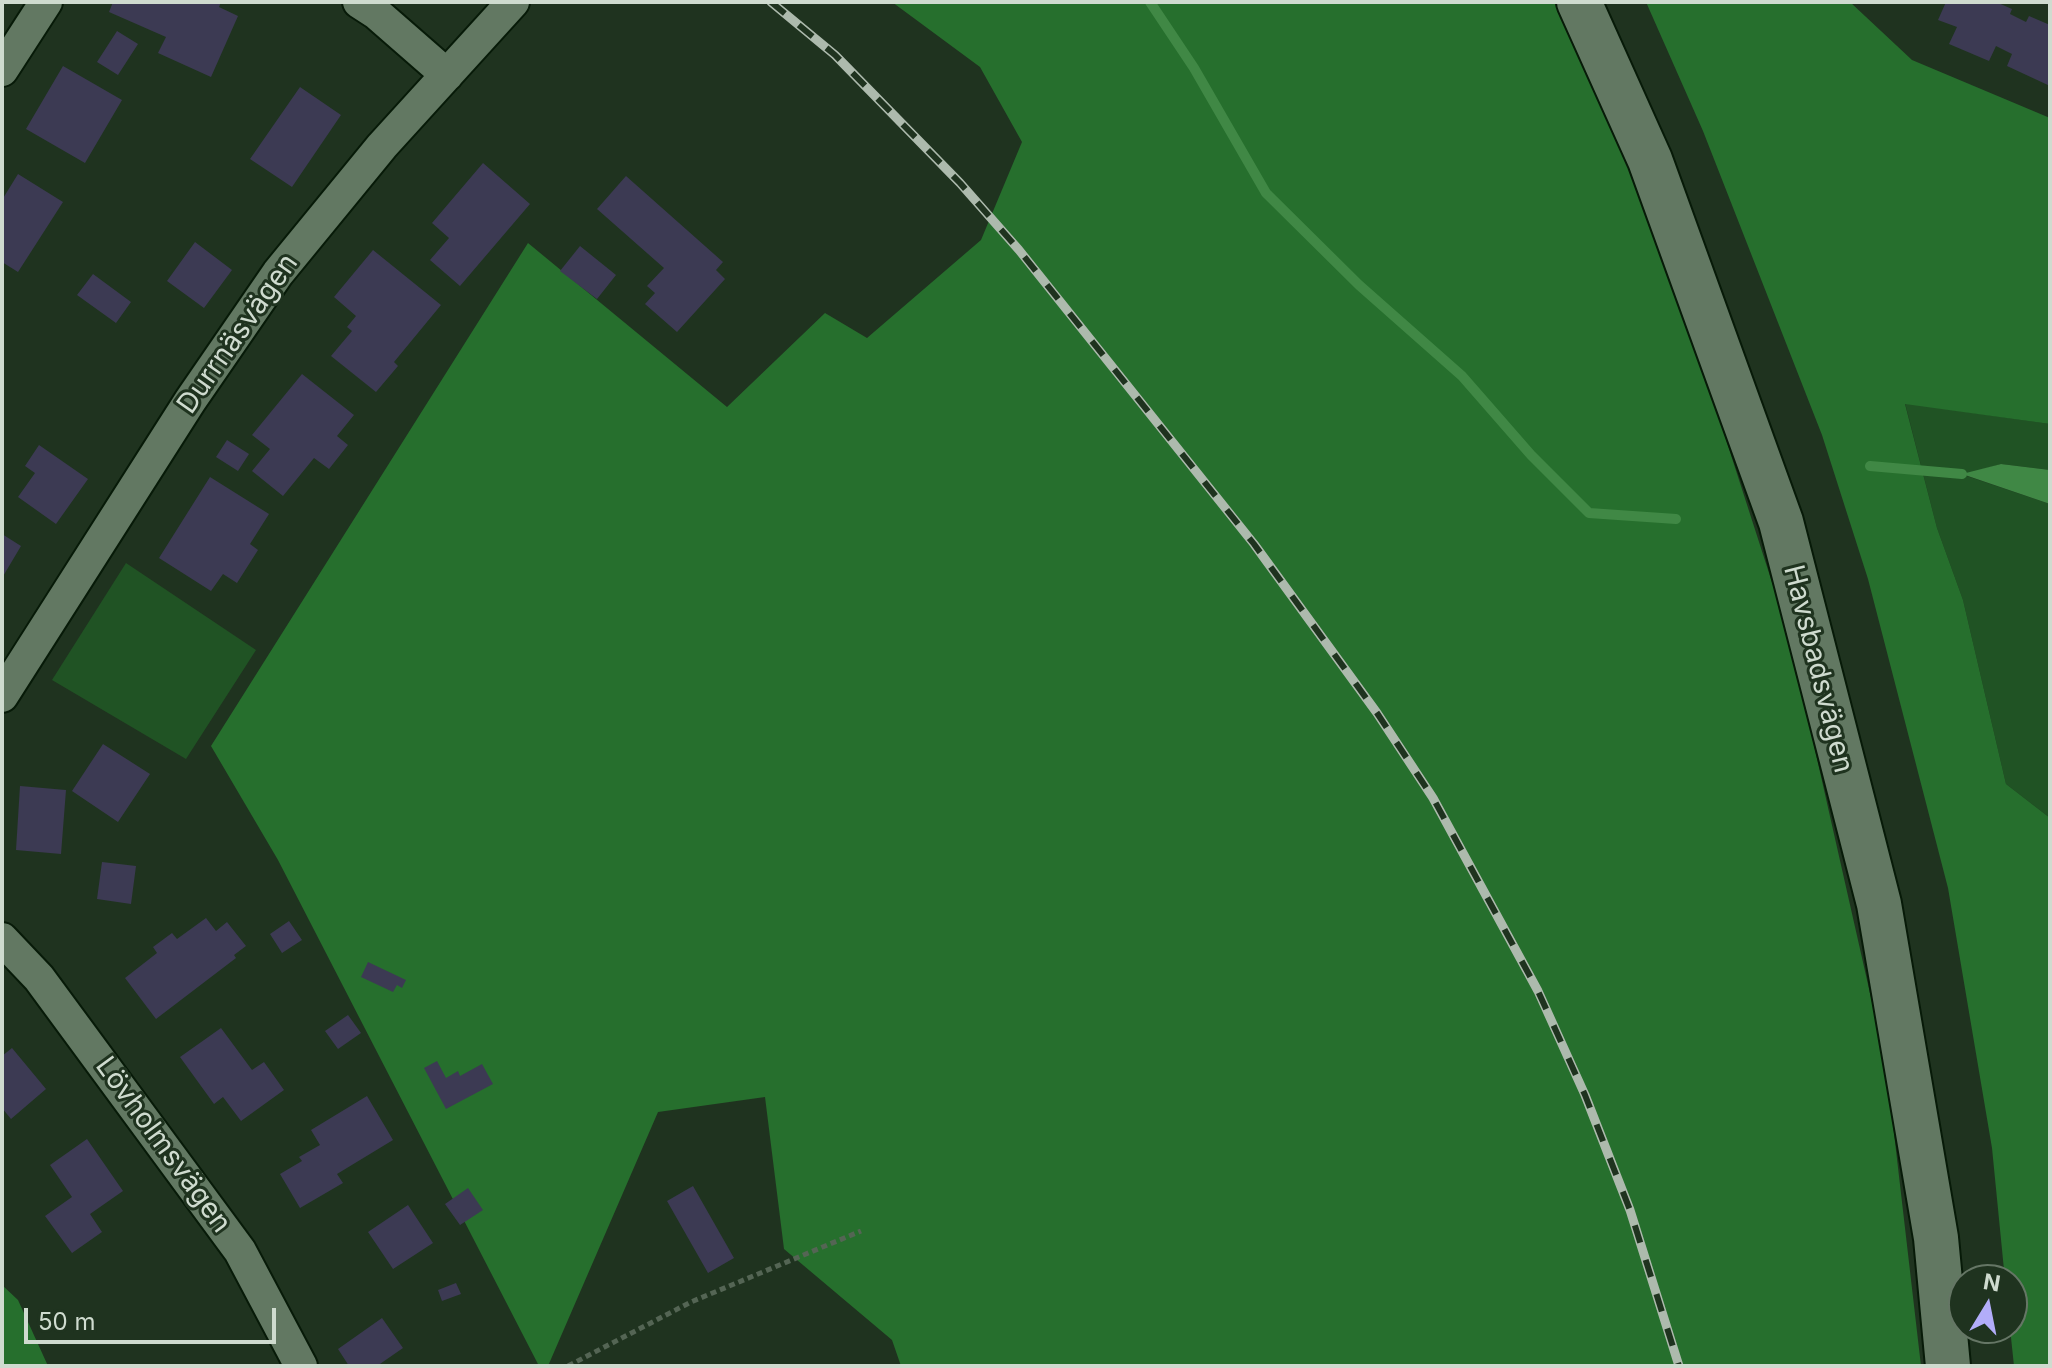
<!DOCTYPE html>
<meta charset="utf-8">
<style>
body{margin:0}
#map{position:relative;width:2052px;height:1368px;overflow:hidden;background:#1f331f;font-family:Inter,sans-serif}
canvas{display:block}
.frame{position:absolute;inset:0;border:4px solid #cfdbcf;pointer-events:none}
.north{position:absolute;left:1948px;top:1264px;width:80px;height:80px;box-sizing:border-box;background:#1f331f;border:2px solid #657665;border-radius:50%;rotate:10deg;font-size:22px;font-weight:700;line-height:32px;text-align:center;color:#cfdbcf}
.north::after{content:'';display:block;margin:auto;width:28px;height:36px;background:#b2adf9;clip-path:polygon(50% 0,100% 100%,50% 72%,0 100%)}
.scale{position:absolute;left:24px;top:1308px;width:252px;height:36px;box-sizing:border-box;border:4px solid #cfdbcf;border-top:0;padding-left:10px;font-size:24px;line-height:28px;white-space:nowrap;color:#cfdbcf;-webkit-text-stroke:6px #1f331f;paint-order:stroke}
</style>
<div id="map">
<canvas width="2052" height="1368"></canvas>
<div class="frame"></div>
<div class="north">N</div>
<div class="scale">50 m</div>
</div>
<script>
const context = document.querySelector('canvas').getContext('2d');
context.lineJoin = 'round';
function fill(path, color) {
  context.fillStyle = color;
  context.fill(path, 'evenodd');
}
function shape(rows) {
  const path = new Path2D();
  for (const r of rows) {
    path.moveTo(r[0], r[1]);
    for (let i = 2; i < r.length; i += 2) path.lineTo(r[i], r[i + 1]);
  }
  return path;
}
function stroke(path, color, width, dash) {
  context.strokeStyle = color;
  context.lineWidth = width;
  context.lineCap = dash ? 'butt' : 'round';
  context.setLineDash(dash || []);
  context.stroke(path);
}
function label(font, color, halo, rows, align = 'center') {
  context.font = font + ' Inter,sans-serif';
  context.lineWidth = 6;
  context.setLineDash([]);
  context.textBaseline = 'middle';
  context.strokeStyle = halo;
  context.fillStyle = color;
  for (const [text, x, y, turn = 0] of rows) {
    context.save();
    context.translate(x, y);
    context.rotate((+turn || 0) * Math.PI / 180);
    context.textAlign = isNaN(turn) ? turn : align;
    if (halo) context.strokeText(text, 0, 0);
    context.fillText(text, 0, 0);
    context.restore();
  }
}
const green = shape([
 [1905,403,2050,424,2050,470,2001,464,1964,475,2050,504,2050,818,2006,784,1963,600,1937,528],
 [126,563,256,650,186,759,52,680]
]);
const forest = shape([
 [892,2,1554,2,1652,210,1789,635,1886,1064,1921,1366,901,1366,892,1340,784,1249,765,1097,658,1112,548,1366,539,1366,278,860,211,746,528,243,727,407,825,313,867,338,981,240,1022,142,980,67],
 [1646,2,1850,2,1912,60,2050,118,2050,424,1905,404,1937,528,1963,600,2006,784,2050,818,2050,1366,2014,1366,2010,1328,2012,1280,2005,1280,1992,1148,1948,888,1868,579,1822,435,1703,131],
 [2,1285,18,1300,48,1366,2,1366]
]);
const water = shape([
 [2001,464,2050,470,2050,504,1962,474]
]);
const stream = shape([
 [1150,2,1194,68,1266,193,1359,285,1462,376,1531,455,1589,513,1676,519],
 [1870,466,1962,474]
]);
const building = shape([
 [113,2,221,2,219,7,238,16,211,77,158,53,166,37,109,12],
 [1946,2,1996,2,2012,9,2010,14,2026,22,2029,16,2050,25,2050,86,2007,66,2012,54,1996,46,1989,61,1949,44,1957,27,1938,20],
 [117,31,138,44,118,75,97,62],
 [63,66,122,100,85,163,26,129],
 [300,87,341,115,292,187,250,159],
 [483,163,530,204,460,286,430,260,449,238,432,223],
 [18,174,63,202,18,272,2,262,2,200],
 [626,176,723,262,716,270,725,279,677,332,645,304,655,293,647,286,664,268,597,209],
 [195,242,232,270,204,308,167,281],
 [580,246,616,275,597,299,560,271],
 [373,250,441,305,394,362,398,366,376,392,331,356,352,331,347,327,356,316,334,297],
 [93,274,131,302,116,323,77,295],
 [302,374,354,415,337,436,348,445,329,469,314,458,283,496,252,471,270,449,252,435],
 [227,440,249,454,238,471,216,457],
 [39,445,88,479,56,524,18,497,35,473,25,466],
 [210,477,269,514,250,544,258,550,237,583,223,574,211,591,159,558],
 [2,534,21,546,2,578],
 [103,744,150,774,118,822,72,791],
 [20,786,66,790,61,854,16,850],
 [102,862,136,866,131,904,97,899],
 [206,918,216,931,227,922,246,946,234,955,236,958,156,1019,125,978,157,953,153,947,172,933,177,939],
 [289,921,302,940,282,953,270,934],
 [368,962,406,980,402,988,397,985,393,992,361,977],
 [348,1015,361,1033,338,1049,325,1031],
 [221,1028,252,1070,264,1062,284,1090,241,1121,223,1097,214,1104,180,1057],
 [12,1048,46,1089,11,1119,2,1108,2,1056],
 [437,1061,446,1078,458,1071,460,1076,482,1064,493,1084,446,1109,424,1068],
 [367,1096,393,1140,337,1174,343,1183,300,1208,280,1174,302,1161,299,1157,320,1145,311,1130],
 [87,1139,123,1191,90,1214,102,1232,72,1253,45,1216,72,1197,50,1165],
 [693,1186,734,1258,708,1273,667,1201],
 [468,1188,483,1210,460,1225,445,1204],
 [408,1205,433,1243,393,1269,368,1232],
 [456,1283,461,1294,442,1301,438,1290],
 [382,1318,403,1348,377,1366,349,1366,338,1349]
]);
const path = shape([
 [568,1366,691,1302,861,1231]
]);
const minor = shape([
 [359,2,376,13,447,75],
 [2,70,46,2],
 [2,696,190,401,278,273,382,146,513,2],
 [2,939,39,978,240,1251,301,1366]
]);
const secondary = shape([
 [1579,2,1650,160,1781,522,1879,904,1936,1238,1948,1366]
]);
const rail = shape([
 [771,2,835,55,960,183,1019,250,1254,544,1377,713,1433,798,1538,991,1585,1095,1630,1210,1679,1366]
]);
const streetNames = [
 ["Durrnäsvägen",238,334,-55],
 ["Havsbadsvägen",1818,669,76],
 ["Lövholmsvägen",163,1145,54]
];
fill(green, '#205324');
fill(forest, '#266f2d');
fill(water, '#408845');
stroke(stream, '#408845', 10);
fill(building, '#3c3a53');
stroke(minor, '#071a08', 36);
stroke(secondary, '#071a08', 48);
stroke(path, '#546554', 5, [6, 4]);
stroke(minor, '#627862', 32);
stroke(secondary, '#627862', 44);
stroke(rail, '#adbaad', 9);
stroke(rail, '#1f331f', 6, [18]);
label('28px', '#cfdbcf', '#1f331f', streetNames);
</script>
